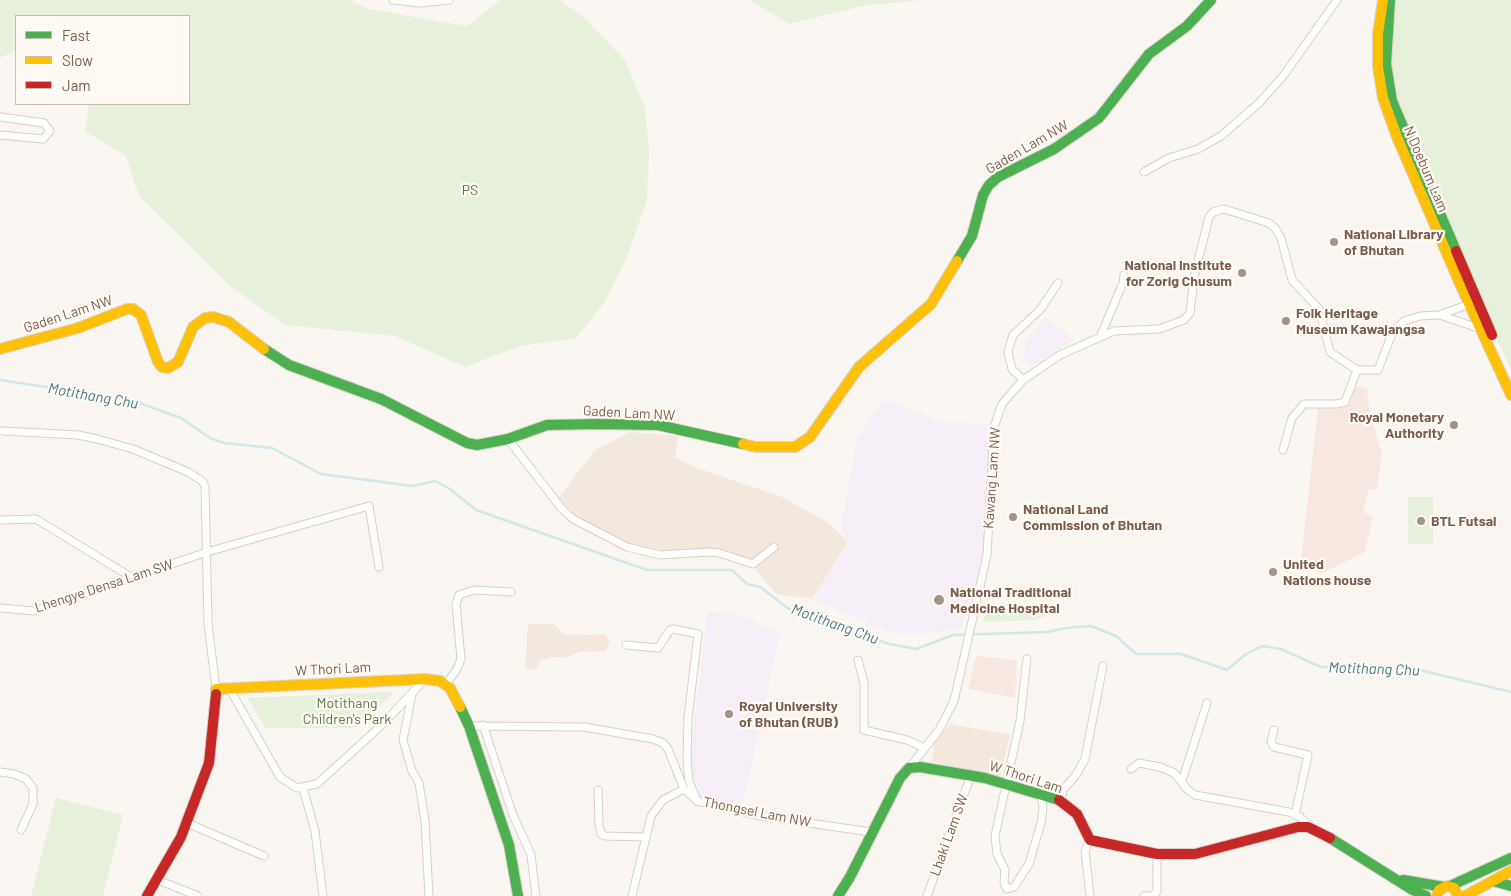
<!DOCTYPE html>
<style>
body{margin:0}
#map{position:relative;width:1511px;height:896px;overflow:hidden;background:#f9f5f0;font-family:Barlow,sans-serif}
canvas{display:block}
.legend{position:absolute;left:15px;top:15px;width:175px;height:90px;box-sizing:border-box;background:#fffaf3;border:1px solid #cabbb1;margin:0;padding:6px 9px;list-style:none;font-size:15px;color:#7a5c4d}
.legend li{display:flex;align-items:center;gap:10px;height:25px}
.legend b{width:25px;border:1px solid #cabbb1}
</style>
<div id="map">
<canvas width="1511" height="896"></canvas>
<ul class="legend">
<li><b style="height:6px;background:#4caf50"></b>Fast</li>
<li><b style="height:6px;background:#ffc107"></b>Slow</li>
<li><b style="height:6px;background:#c62828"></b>Jam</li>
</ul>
</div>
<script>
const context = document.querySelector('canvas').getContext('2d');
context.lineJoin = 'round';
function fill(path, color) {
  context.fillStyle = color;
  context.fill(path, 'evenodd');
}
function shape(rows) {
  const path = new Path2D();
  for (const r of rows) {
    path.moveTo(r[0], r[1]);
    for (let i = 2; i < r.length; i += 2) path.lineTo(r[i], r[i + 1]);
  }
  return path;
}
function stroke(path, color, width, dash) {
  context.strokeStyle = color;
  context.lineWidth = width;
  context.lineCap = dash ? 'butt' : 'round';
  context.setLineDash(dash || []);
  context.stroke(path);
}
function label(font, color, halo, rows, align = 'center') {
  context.font = font + ' Barlow,sans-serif';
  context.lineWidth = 4.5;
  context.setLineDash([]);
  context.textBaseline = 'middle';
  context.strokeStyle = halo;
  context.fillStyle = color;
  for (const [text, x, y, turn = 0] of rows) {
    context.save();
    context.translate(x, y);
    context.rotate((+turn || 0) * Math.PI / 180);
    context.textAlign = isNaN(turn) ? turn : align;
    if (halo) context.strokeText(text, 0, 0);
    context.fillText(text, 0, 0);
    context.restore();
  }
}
const residential = shape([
 [630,432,678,436,675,457,697,468,782,497,829,523,848,542,812,599,776,594,753,566,707,549,660,553,628,544,576,518,559,497,595,450],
 [528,624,553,624,566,635,605,634,610,642,605,651,578,652,566,658,551,657,539,661,536,670,525,668],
 [950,724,1010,735,1000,777,932,762,934,744]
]);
const commercial = shape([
 [1354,386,1367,389,1369,409,1382,453,1377,490,1369,489,1363,512,1373,516,1365,552,1320,574,1301,560,1319,399,1350,405],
 [976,656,1017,660,1015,698,968,689]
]);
const education = shape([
 [1046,317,1074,340,1030,367,1025,358,1024,343],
 [883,400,945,422,991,424,985,546,961,629,920,634,890,633,812,599,848,542,841,527,857,439],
 [708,611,741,615,780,634,742,808,707,801,701,794,692,772,691,748]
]);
const green = shape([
 [0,0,351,0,367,9,467,26,501,0,560,0,583,17,625,60,645,108,649,150,647,200,626,259,604,303,576,338,520,346,465,367,395,336,285,325,230,286,139,196,126,156,85,131,89,104,189,104,189,16,16,16,16,50,0,58],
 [750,0,921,0,867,5,789,24],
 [1390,0,1511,0,1511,370,1395,109,1388,82],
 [1408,497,1433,497,1433,544,1408,544],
 [988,603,1030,609,1055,613,1034,620,983,622],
 [395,692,354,728,266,728,247,698],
 [56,798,123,815,103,896,31,896]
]);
const stream = shape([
 [0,380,131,400,181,418,210,438,224,443,272,448,321,474,413,486,435,481,450,489,476,510,647,570,732,570,747,584,760,587,789,609,889,644,916,649,953,635,1048,632,1066,628,1091,626,1116,636,1136,654,1181,654,1227,670,1246,654,1262,646,1281,649,1321,667,1372,672,1416,669,1511,692]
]);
const street = shape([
 [393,0,420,3,449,0],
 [0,117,44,123,50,131,43,139,0,135],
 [1144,172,1169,158,1198,149,1221,136,1259,103,1284,75,1337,0],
 [1440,315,1481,329],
 [1100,337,1123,283,1124,275],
 [1023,380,1012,369,1008,352,1013,335,1040,310,1058,283],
 [3,431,78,435,97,439,133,449,188,472,202,481,205,486,208,624,216,689],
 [508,439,562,509,573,519,627,547,660,555,708,552,719,553,753,564,774,547],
 [1283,450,1292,418,1304,404,1336,404,1345,402,1357,370],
 [0,520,36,519,131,577],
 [0,608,34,611,207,552,369,506,379,567],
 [626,645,658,648,670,630,673,629,698,634,688,718,687,760,689,781,697,800],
 [1027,659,1020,721,995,836,997,854,1005,870,1004,883,1007,889,1014,887,1029,864,1041,823,1043,808,1041,795],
 [858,660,864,683,864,730,907,740,925,748],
 [446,684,457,669,461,659,456,604,459,595,474,590,511,592],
 [229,688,280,777,297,788,317,784,384,723,425,679],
 [412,694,403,740,412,771,419,783,425,821,429,896],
 [483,725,513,815,531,855,536,896],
 [469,726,584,727,653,739,663,743,668,749,684,789,697,801,760,816,871,832],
 [1274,730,1271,742,1274,747,1308,755,1295,815],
 [909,768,939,730,954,701,987,555,994,427,1002,404,1023,380,1060,355,1114,331,1159,329,1184,320,1190,313,1194,277,1209,217,1213,212,1224,209,1269,223,1275,228,1281,238,1292,280,1319,309,1330,352,1357,370,1378,370,1393,331,1404,321,1420,316,1439,315,1473,303],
 [1131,769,1139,763,1160,767,1174,773,1187,789,1195,795,1289,812,1300,817,1312,828],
 [0,772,14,774,26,779,33,788,33,804,21,830],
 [1182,781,1207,703],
 [303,788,315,831,323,896],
 [598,790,599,824,601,834,605,836,645,837],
 [1061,801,1063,790,1076,775,1085,759,1103,666],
 [187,823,264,856],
 [1090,840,1085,851,1090,896],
 [158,880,198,896],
 [632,896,651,816,663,800,684,789],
 [927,896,971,775],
 [1144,896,1153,896,1157,891,1157,854]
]);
const fast = shape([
 [1390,0,1386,64,1392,101,1456,251],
 [957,261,972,236,983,195,989,185,998,177,1054,149,1099,118,1149,54,1187,26,1211,0],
 [264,349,289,365,381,399,467,443,477,445,508,439,547,425,598,424,658,425,743,444],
 [460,707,469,726,509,845,518,896],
 [1330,838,1411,889,1426,896],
 [1403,880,1444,887],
 [1493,881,1511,886],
 [1450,886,1511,858],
 [838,896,850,877,900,778,909,768,920,767,985,778,1059,800]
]);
const slow = shape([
 [1383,0,1378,34,1378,67,1383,98,1397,137,1460,284,1511,395],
 [0,349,78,328,127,309,133,309,141,315,158,362,162,367,168,368,178,362,193,327,205,318,213,317,229,322,264,349],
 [743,444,756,447,795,447,810,437,859,367,931,304,957,261],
 [216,694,216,689,425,679,440,681,450,688,460,707],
 [1437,896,1439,890,1447,886,1454,888,1458,896],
 [1465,896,1511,871]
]);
const jam = shape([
 [1456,251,1492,335],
 [1059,800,1077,814,1090,840,1157,854,1195,854,1298,827,1308,827,1330,838],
 [147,896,181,837,209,763,216,694]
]);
const markers = [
 [1334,242,5,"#a69286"],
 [1242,273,5,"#a69286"],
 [1286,321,5,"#a69286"],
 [1454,425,5,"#a69286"],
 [1013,517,5,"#a69286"],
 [1421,521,5,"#a69286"],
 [1273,572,5,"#a69286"],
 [939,600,6,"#a69286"],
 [729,714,5,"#a69286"]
];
const streetNames = [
 ["Gaden Lam NW",1027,147,-30],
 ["N Doebum Lam",1426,169,67],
 ["Gaden Lam NW",68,314,-18],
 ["Gaden Lam NW",629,413,3],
 ["Kawang Lam NW",992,478,-86],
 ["Lhengye Densa Lam SW",104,586,-18],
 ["W Thori Lam",333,669,-3],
 ["W Thori Lam",1026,777,18],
 ["Thongsel Lam NW",757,812,11],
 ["Lhaki Lam SW",949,835,-70]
];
const parkNames = [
 ["PS",470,190],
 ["Motithang",347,703],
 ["Children's Park",347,719]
];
const poiNames = [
 ["National Library",1344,234],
 ["of Bhutan",1344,250],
 ["National Institute",1232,265,"right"],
 ["for Zorig Chusum",1232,281,"right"],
 ["Folk Heritage",1296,313],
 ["Museum Kawajangsa",1296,329],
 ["Royal Monetary",1444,417,"right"],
 ["Authority",1444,433,"right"],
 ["National Land",1023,509],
 ["Commission of Bhutan",1023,525],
 ["BTL Futsal",1431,521],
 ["United",1283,564],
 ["Nations house",1283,580],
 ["National Traditional",950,592],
 ["Medicine Hospital",950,608],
 ["Royal University",739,706],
 ["of Bhutan (RUB)",739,722]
];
const waterNames = [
 ["Motithang Chu",93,396,10],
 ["Motithang Chu",835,624,20],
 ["Motithang Chu",1374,669,2]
];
fill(residential, '#f2e8de');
fill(commercial, '#f6e8e1');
fill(education, '#f6eef6');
fill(green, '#e7f0db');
stroke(stream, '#d0e8ea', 2.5);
stroke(street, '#d7d1cb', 9);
stroke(fast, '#d9d2cb', 12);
stroke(slow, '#d9d2cb', 12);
stroke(jam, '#d9d2cb', 12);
stroke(street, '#fefefd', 7);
stroke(fast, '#4caf50', 10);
stroke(slow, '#ffc107', 10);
stroke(jam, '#c62828', 10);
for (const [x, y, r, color] of markers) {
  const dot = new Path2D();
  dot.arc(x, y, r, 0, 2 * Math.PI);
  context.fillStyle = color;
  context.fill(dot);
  stroke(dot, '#fffaf3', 2);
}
label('14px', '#7a5c4d', '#fffaf3', streetNames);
label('14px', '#537a41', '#fffaf3', parkNames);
label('bold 14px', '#7a5c4d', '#fffaf3', poiNames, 'left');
label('italic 15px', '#437c86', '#fffaf3', waterNames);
</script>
